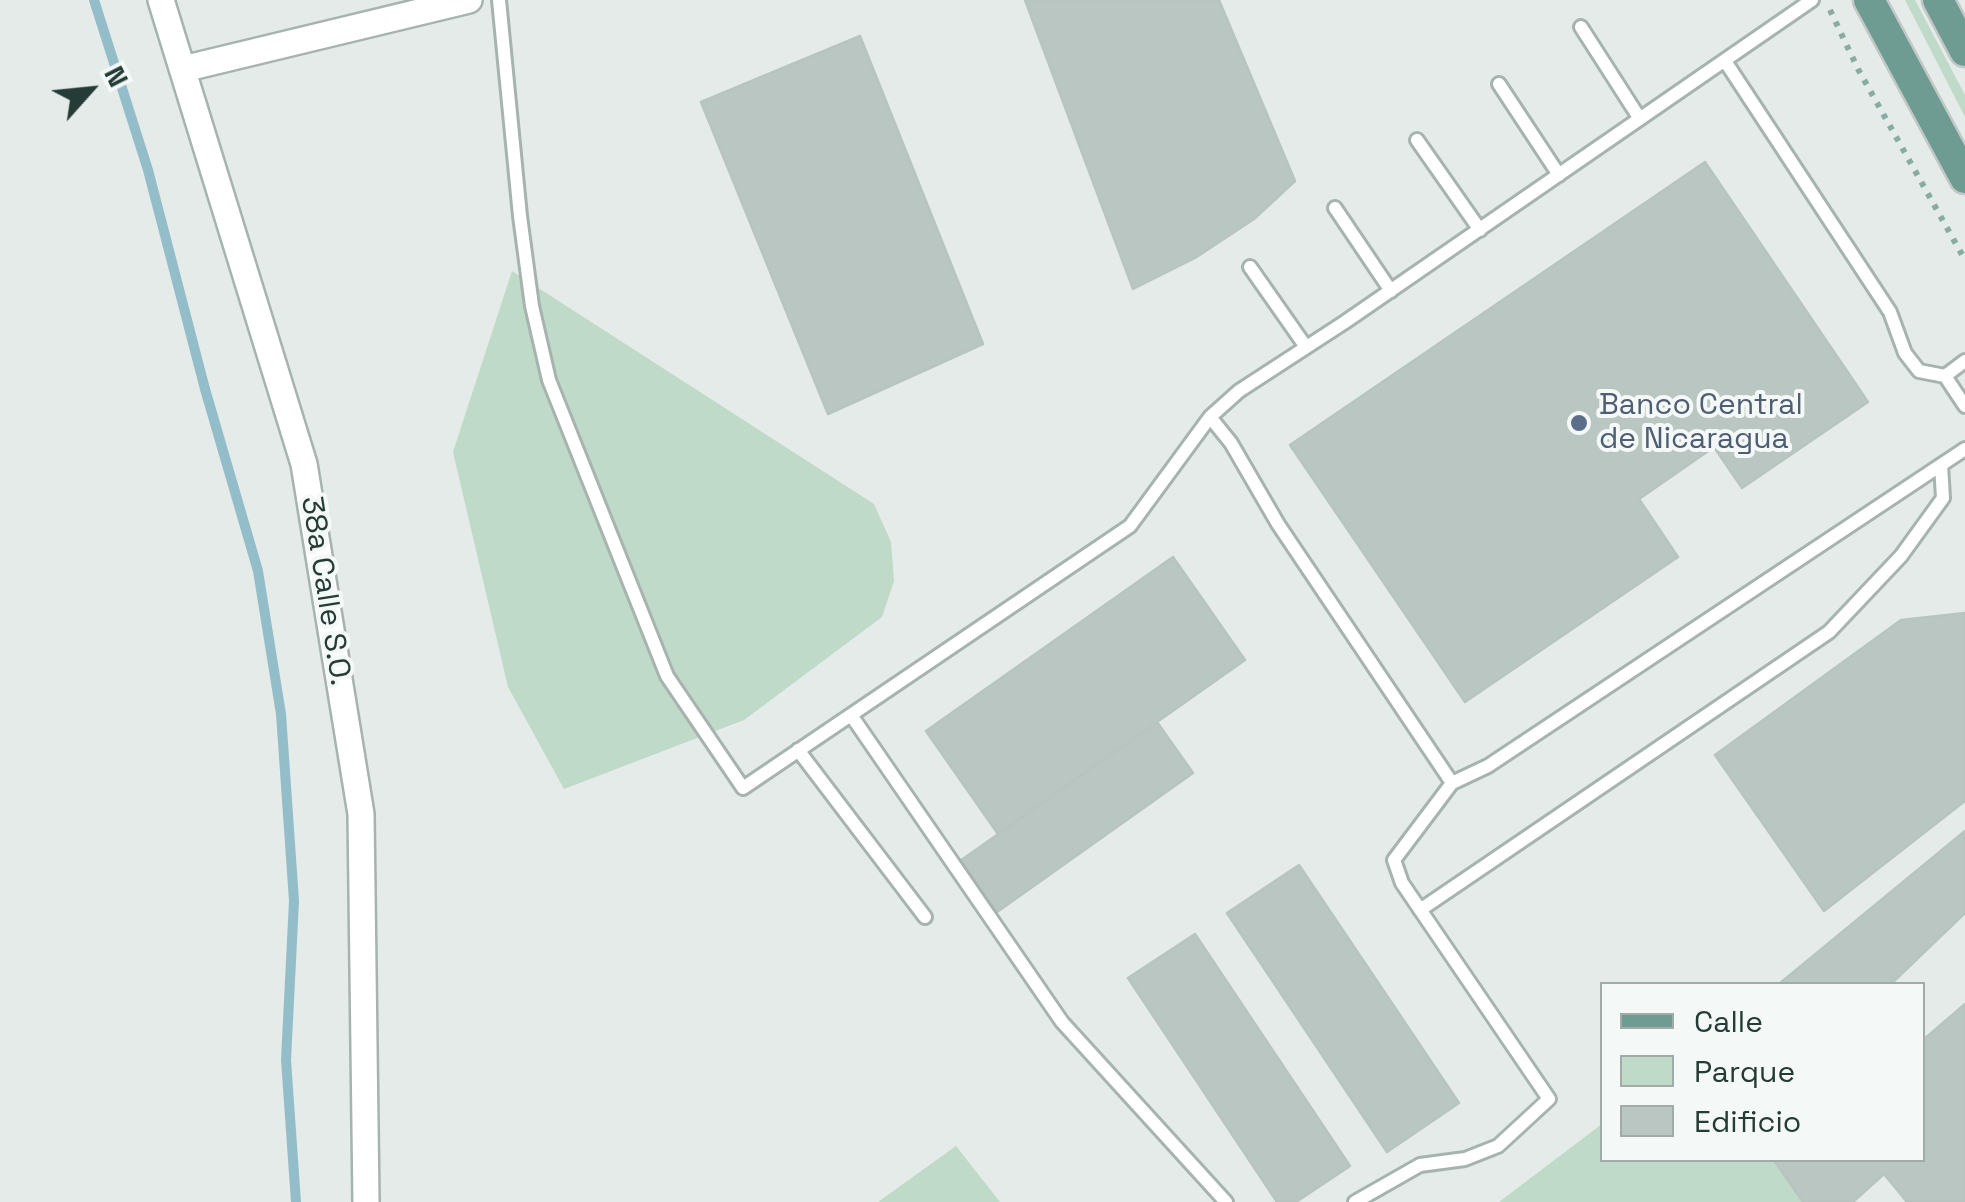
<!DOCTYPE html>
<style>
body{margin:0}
#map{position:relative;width:1965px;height:1202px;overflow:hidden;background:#e4ebe8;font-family:"Space Grotesk",sans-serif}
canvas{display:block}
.legend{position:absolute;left:1600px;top:982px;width:325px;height:180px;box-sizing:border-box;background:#f4f8f6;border:2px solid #a1aca9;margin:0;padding:12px 18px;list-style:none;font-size:30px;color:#253b36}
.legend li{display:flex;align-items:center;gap:20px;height:50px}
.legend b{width:50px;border:2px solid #a1aca9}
.north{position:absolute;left:40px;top:40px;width:100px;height:100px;-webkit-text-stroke:8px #f4f8f6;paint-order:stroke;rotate:63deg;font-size:28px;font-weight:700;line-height:40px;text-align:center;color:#253b36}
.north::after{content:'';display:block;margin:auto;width:35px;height:45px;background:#253b36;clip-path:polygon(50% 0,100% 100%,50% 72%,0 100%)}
</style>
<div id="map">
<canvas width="1965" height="1202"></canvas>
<ul class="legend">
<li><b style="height:12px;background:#6e9b92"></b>Calle</li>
<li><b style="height:28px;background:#bfdac8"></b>Parque</li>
<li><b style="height:28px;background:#b9c6c1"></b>Edificio</li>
</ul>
<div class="north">N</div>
</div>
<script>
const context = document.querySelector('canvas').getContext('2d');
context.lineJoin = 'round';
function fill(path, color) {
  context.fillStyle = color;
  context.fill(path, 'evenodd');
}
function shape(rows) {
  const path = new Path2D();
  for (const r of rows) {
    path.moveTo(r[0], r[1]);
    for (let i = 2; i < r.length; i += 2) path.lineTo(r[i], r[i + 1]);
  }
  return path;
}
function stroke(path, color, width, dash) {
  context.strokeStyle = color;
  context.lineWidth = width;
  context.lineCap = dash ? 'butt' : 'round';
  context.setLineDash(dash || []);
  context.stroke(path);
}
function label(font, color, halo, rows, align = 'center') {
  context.font = font + ' "Space Grotesk",sans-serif';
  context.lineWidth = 8;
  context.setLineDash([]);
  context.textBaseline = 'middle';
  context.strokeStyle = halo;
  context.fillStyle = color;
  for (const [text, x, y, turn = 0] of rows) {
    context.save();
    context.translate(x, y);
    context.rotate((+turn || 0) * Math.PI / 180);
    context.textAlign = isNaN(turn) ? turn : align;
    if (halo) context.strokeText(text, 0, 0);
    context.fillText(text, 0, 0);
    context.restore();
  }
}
const green = shape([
 [1905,0,1915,0,1965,95,1965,117],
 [512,271,874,504,891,542,894,581,882,617,744,720,564,789,508,687,453,452],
 [1602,1124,1602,1160,1774,1160,1803,1202,1499,1202],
 [956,1146,1000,1202,878,1202]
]);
const stream = shape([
 [94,0,148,170,205,389,258,571,281,714,294,901,286,1060,296,1202]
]);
const building = shape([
 [1025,0,1219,0,1295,181,1254,219,1195,258,1133,289,1025,0],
 [860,36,983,344,828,414,701,102,860,36],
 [1705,162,1868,402,1742,488,1714,447,1639,499,1678,557,1465,702,1290,445,1705,162],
 [1173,557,1245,660,998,834,926,731,1173,557],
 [1965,613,1965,801,1824,911,1715,755,1901,620,1965,613],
 [1157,722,1193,773,997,912,960,861,1157,722],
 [1965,831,1965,913,1891,984,1779,984,1965,831],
 [1299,865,1459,1103,1387,1152,1227,913,1299,865],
 [1195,934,1350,1166,1296,1202,1277,1202,1128,978,1195,934],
 [1965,1004,1965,1202,1907,1202,1884,1174,1853,1202,1803,1202,1774,1160,1922,1160,1922,1041,1965,1004]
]);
const path = shape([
 [1830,10,1858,69,1965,260]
]);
const service = shape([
 [499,0,520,216,532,306,549,380,667,676,743,788,1130,526,1210,417,1239,391,1345,322,1812,0],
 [1581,27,1640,119],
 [1725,61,1890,312,1905,353,1919,371,1945,376,1965,361],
 [1499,84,1559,175],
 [1417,140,1480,230],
 [1335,208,1391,291],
 [1250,267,1306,347],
 [1945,376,1965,406],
 [1210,417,1231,443,1278,524,1452,783],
 [851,715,1062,1022,1226,1202],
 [798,750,925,917],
 [1420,910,1829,632,1901,556,1943,498,1941,465],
 [1355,1202,1420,1165,1465,1159,1498,1146,1549,1099,1402,883,1394,860,1452,783,1488,766,1965,449]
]);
const minor = shape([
 [161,0,304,464,361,814,366,1202],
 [183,69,469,0]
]);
const primary = shape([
 [1869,0,1965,178],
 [1938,0,1965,51]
]);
const markers = [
 [1579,423,10,"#5c6f8a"]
];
const serviceNames = [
 ["Banco Central",1599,406],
 ["de Nicaragua",1599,440]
];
const streetNames = [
 ["38a Calle S.O.",325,591,81]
];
fill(green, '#bfdac8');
stroke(stream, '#93bdc9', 10);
fill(building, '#b9c6c1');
stroke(building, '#b7c4bf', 2.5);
stroke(service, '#a7b3af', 18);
stroke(minor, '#a7b3af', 30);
stroke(primary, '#c2c8c7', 35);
stroke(path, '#88aba2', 6, [5, 8]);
stroke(service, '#fff', 12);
stroke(minor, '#fff', 25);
stroke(primary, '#6e9b92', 30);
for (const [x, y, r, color] of markers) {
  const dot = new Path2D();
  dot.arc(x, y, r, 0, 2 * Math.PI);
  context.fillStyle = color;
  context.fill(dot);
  stroke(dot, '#f4f8f6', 4);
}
label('30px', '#4e5e75', '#f4f8f6', serviceNames, 'left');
label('30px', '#253b36', '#f4f8f6', streetNames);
</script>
